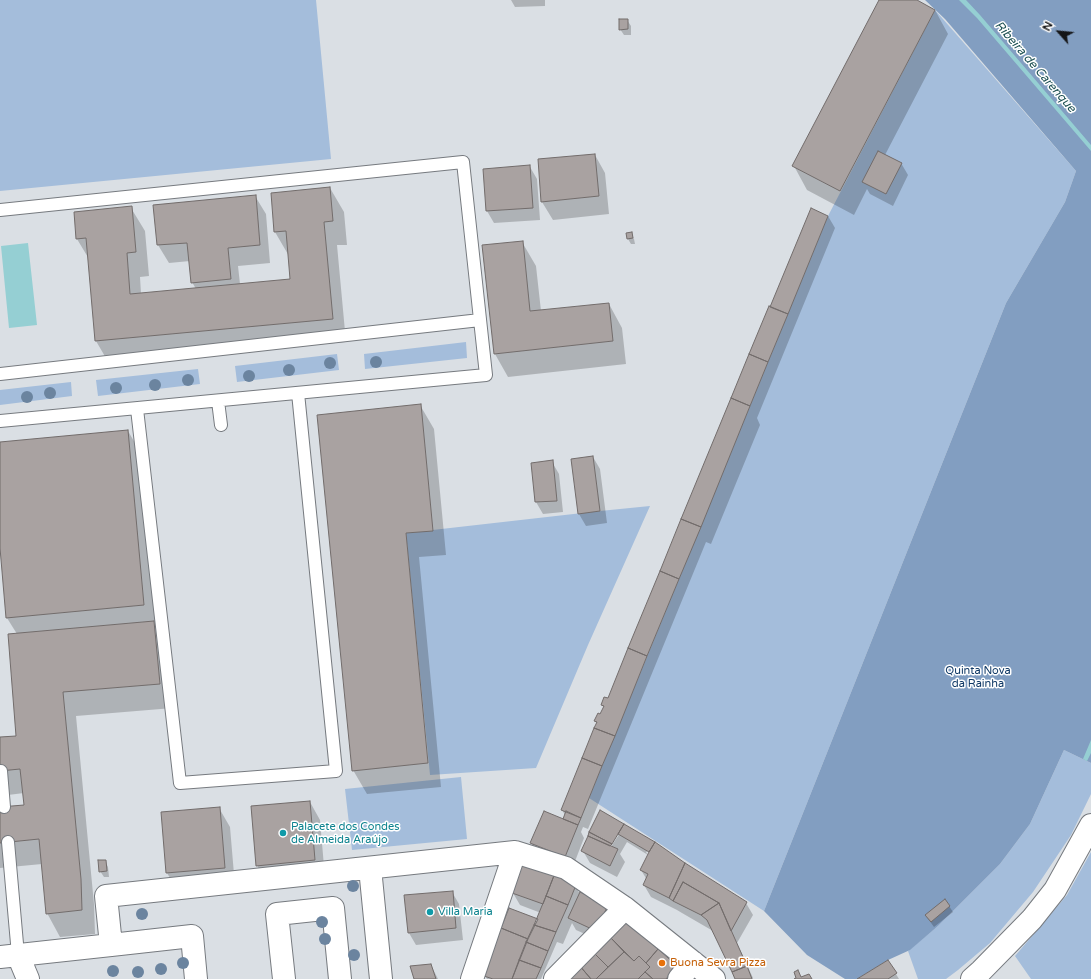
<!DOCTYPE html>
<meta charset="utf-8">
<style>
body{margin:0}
#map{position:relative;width:1091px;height:979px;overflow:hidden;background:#dadfe4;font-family:"Varela Round",sans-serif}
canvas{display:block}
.north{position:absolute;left:1039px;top:12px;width:40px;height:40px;-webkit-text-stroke:3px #fff;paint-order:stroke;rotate:297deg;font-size:11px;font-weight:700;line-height:16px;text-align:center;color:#141517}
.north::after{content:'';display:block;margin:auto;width:14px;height:18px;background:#141517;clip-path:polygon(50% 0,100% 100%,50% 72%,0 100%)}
</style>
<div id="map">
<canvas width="1091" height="979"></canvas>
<div class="north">N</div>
</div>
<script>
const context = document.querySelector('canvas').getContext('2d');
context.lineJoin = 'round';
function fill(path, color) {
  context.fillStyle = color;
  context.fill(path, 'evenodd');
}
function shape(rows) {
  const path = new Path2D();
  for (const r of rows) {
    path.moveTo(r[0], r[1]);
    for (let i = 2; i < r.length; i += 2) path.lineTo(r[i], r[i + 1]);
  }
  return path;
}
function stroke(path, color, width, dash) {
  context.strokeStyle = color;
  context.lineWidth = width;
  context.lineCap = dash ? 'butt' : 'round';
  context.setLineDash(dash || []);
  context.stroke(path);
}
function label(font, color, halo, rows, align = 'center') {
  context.font = font + ' "Varela Round",sans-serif';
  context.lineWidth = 3;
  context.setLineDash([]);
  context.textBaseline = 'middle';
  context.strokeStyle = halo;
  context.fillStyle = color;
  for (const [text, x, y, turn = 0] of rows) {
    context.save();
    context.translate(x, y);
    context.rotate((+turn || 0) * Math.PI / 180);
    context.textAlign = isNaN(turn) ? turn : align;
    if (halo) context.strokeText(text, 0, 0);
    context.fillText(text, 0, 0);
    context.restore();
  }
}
const green = shape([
 [0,0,316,0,331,159,0,191],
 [935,10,1076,171,1065,202,1006,303,764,911,589,798,828,216],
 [466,342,467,358,365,369,364,354],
 [337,354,339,370,237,382,235,366],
 [198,369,200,384,98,396,96,380],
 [71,382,72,396,0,405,0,390],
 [650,506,588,645,536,768,430,775,406,533,600,511],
 [1064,750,1091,763,1091,794,1071,835,1033,892,990,943,958,970,946,979,918,979,908,951,938,926,1000,864,1030,824],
 [461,777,467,839,352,850,345,789],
 [1091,852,1091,979,1031,979,1015,956,1067,895]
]);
const forest = shape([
 [925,0,1091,0,1091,763,1064,750,1030,824,1000,864,938,926,910,950,888,960,857,979,845,979,807,955,764,911,1006,303,1065,202,1076,171,945,19]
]);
const water = shape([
 [959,0,966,0,980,15,1091,145,1091,151,977,18],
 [28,243,37,325,9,328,1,246],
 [1091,740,1091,753,1087,761,1083,759]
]);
const shadow = shape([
 [511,0,545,0,545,6,515,7],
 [880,0,915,0,935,10,948,34,885,155,901,163,908,175,893,206,870,194,867,189,854,215,807,190,794,166],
 [627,20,631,26,631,35,624,35,620,29],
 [595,155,605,173,609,214,553,220,542,202],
 [530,167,537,179,540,220,494,223,487,211,484,170],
 [330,188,344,212,347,245,337,245,346,342,110,365,96,341,89,259,77,239,75,213,131,208,145,231,149,276,140,277,141,294,196,289,192,282,190,261,169,263,158,245,154,205,255,196,266,214,270,263,238,266,240,284,291,280,289,256,275,232],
 [828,216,835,228,757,418,760,425,711,544,706,542,588,829,583,827,581,832,584,838,572,869,538,855,531,843,563,820,565,815,562,810,597,724,595,721,601,715,604,708,602,705,608,700,771,308],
 [631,233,634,239,635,244,631,244,628,239],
 [522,242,536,266,541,311,609,304,622,328,626,364,508,377,495,354],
 [420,405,434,429,446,555,419,557,441,787,367,794,353,770],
 [128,431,142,455,173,708,76,716,94,904,95,934,60,937,47,913,42,864,0,868,0,808,25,805,24,793,0,796,0,738,17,737,17,634,7,618,0,537,0,443],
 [593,457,600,469,607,523,586,526,579,514],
 [552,462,559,474,563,512,543,514,536,502],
 [310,802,320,820,325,878,267,883,257,865],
 [219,808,230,827,235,886,178,891,167,873],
 [600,811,653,843,646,853,746,903,753,915,737,943,753,978,752,979,736,979,713,931,682,913,677,910,651,897,644,885,647,880,641,870,648,855,627,842,620,854,625,862,617,877,590,863,583,851],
 [622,826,624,827,610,848,608,847],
 [105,861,108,867,109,877,104,877,100,871],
 [575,886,580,894,607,905,614,918,603,942,576,930,572,923,563,944,557,942,541,979,487,979,485,976,538,920,541,913,520,905,513,893],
 [452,892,459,904,463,940,416,945,409,933],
 [945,900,953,912,934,927,926,916],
 [626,922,683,979,566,979],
 [888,961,899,979,859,979],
 [431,965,438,979,415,979]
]);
const building = shape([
 [879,0,917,0,935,10,840,191,792,166,879,0],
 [619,19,628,19,628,29,619,30,619,19],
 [878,151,902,163,886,194,862,182,878,151],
 [595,154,599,196,541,202,538,159,595,154],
 [530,165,533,208,486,211,483,169,530,165],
 [330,187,333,221,324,222,333,319,95,341,86,238,76,239,74,212,132,206,136,252,127,253,130,294,290,279,286,231,274,232,271,193,330,187],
 [256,195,260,245,228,248,231,279,191,283,187,243,157,245,153,205,256,195],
 [811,208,828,216,788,314,770,307,811,208],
 [632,232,633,238,627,239,626,233,632,232],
 [523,241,530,311,609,303,613,341,494,354,482,245,523,241],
 [769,306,788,314,768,362,749,354,769,306],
 [749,354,768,362,750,406,731,398,749,354],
 [731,398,750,406,701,527,681,519,731,398],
 [421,404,433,531,406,533,428,763,352,771,317,415,421,404],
 [128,430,144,605,6,618,0,548,0,442,128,430],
 [593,456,600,511,578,514,571,459,593,456],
 [553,460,557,501,535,502,531,463,553,460],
 [681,519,701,527,679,579,660,571,681,519],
 [660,571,679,579,647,656,628,648,660,571],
 [154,621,160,684,63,692,81,879,82,910,46,914,39,839,0,843,0,807,24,805,20,769,0,771,0,737,16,736,8,634,154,621],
 [628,648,647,656,615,736,594,728,597,722,594,721,598,713,600,714,604,706,601,705,604,697,608,698,628,648],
 [594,728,615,736,602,766,582,758,594,728],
 [582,758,602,766,581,818,561,810,582,758],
 [310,801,315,860,256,866,251,806,310,801],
 [220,807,225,868,166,873,161,812,220,807],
 [600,810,624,824,612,844,589,832,600,810],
 [544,811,578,825,565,857,530,843,544,811],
 [566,811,581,818,578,825,563,819,566,811],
 [624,824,655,842,649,852,618,834,624,824],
 [589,832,612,844,610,846,588,836,589,832],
 [588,836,618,849,610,866,581,851,588,836],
 [655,842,685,863,669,898,643,885,648,874,640,870,649,852,655,842],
 [98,860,106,860,107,871,99,872,98,860],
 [685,863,747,902,731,931,719,903,683,882,673,901,669,898,685,863],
 [522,864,555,873,543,904,512,893,522,864],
 [555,873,576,885,568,905,546,896,555,873],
 [683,882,719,903,701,915,673,901,683,882],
 [453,891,456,928,408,933,404,895,453,891],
 [580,892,608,905,596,931,568,918,580,892],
 [546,896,568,905,556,932,534,925,546,896],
 [945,899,950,906,931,922,925,915,945,899],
 [719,903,747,966,732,972,707,920,701,915,719,903],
 [509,908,538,919,528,939,501,928,509,908],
 [626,921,658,949,646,963,639,956,634,961,610,937,626,921],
 [534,925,556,932,548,951,526,942,534,925],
 [501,928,528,939,512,979,493,979,484,976,501,928],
 [610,937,624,952,608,967,593,952,610,937],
 [526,942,548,951,541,968,519,960,526,942],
 [658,949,677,966,666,979,653,979,645,972,650,967,646,963,658,949],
 [593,952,608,967,596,979,591,979,579,965,593,952],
 [624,952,634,961,639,956,650,967,638,979,596,979,624,952],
 [519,960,541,968,536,979,512,979,519,960],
 [888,960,897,973,888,979,857,979,888,960],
 [431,964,436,979,414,979,410,966,431,964],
 [579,965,591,979,565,979,579,965],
 [747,966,752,979,735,979,732,972,747,966],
 [798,970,801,977,809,974,812,979,794,979,796,978,794,972,798,970],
 [645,972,653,979,638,979,645,972]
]);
const lane = shape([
 [0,210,463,162,486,375,0,421],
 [0,374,480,320],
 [218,401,221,425],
 [137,409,180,783,336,771,298,393],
 [1,771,4,807],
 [8,842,18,955]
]);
const street = shape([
 [370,868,381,979],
 [111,945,192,936,196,979],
 [18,955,28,979],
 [0,957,111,945,106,896,515,852,566,868,625,908,714,979],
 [284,979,277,914,333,908,340,979],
 [472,979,515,852],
 [555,979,625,908],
 [679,979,693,962]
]);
const highway = shape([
 [972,979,981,971,1032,919,1055,890,1091,825]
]);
const trees = [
 [376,362],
 [330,363],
 [289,370],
 [249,376],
 [188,380],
 [155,385],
 [116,388],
 [50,393],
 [27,397],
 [353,886],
 [142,914],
 [322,922],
 [325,939],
 [354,955],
 [183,963],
 [161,969],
 [113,971],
 [138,972]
];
const markers = [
 [283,833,4,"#0f9aa8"],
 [430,912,4,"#0f9aa8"],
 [662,963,4,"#e8710a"]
];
const parkNames = [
 ["Quinta Nova",978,671],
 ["da Rainha",978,684]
];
const cultureNames = [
 ["Palacete dos Condes",291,827],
 ["de Almeida Araújo",291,840],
 ["Villa Maria",438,912]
];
const foodNames = [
 ["Buona Sevra Pizza",670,963]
];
const waterNames = [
 ["Ribeira de Carenque",1035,67,49]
];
fill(green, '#a4bddb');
fill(forest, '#829ec1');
fill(water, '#95cfd3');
fill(shadow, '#0003');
fill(building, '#a9a2a1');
stroke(building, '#726c6b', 1);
stroke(lane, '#767a7f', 14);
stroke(street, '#767a7f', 24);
stroke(highway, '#767a7f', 24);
stroke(lane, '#fff', 12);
stroke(street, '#fff', 22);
stroke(highway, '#fff', 22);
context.fillStyle = '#6b849f';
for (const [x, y] of trees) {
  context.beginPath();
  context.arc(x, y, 6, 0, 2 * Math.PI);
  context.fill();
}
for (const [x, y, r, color] of markers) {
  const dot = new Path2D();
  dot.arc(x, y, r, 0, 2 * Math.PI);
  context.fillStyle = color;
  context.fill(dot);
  stroke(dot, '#fff', 1.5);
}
label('11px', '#103966', '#fff', parkNames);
label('11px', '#0d838f', '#fff', cultureNames, 'left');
label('11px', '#c56008', '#fff', foodNames, 'left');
label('italic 12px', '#1d5053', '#fff', waterNames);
</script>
